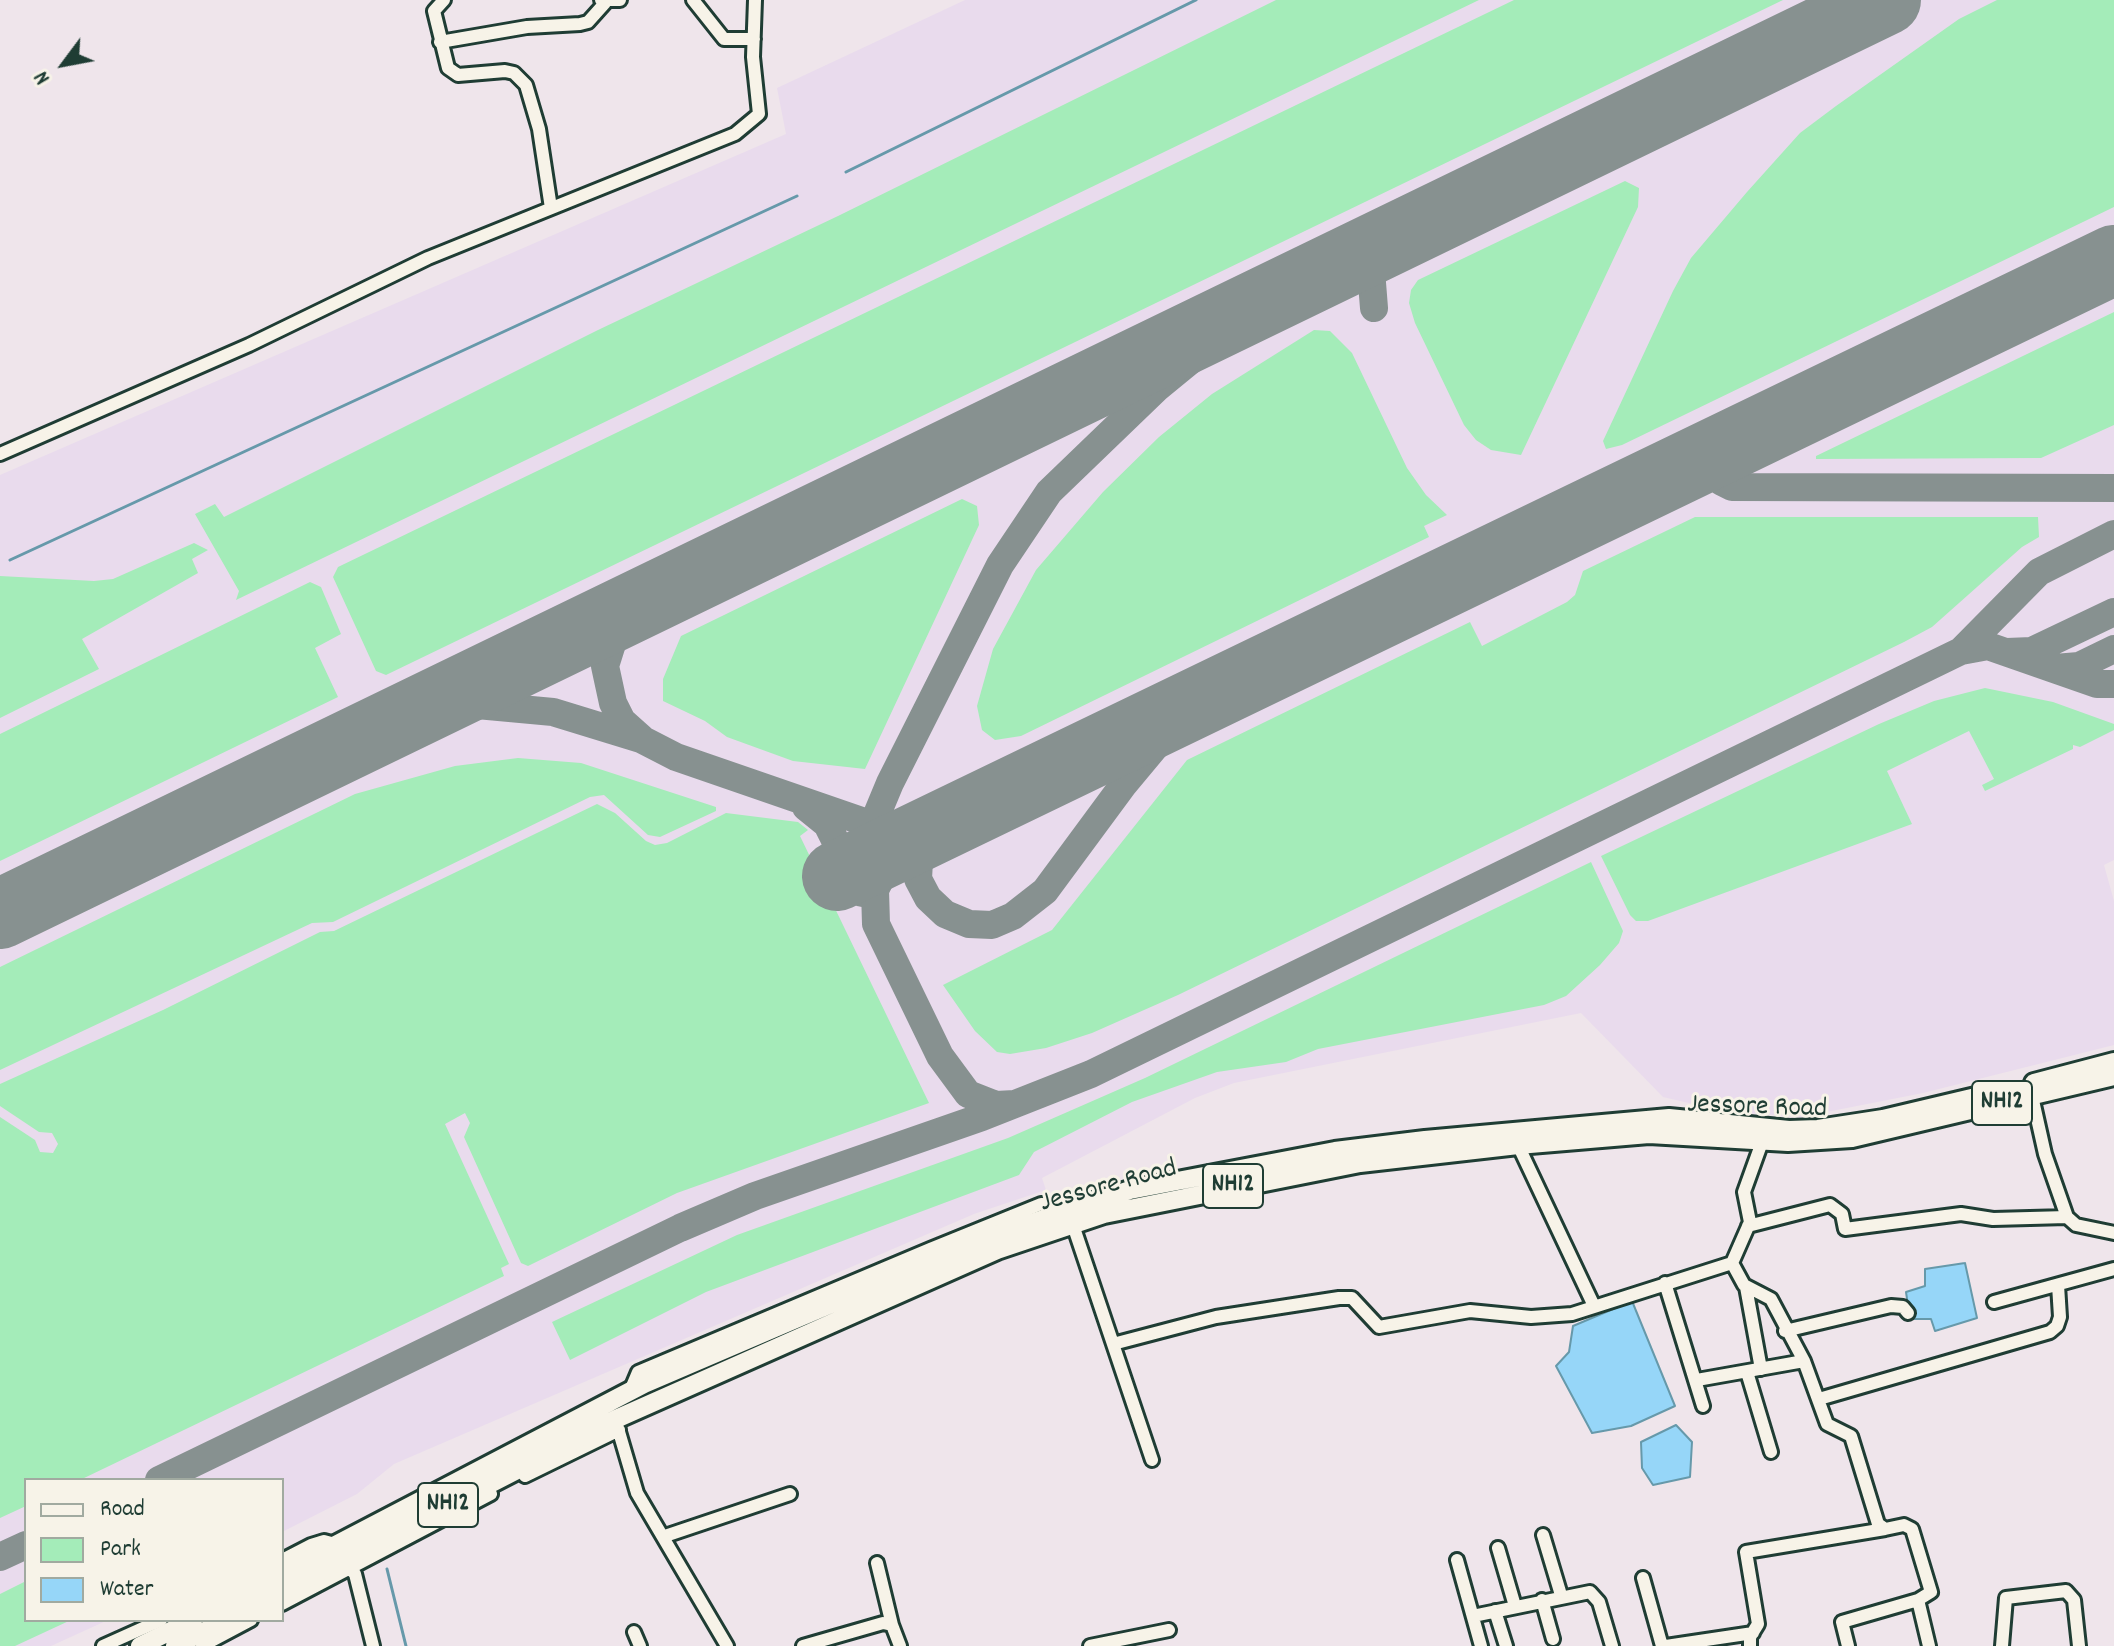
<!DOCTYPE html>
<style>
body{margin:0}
#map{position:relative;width:2114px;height:1646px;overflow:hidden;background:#efe5eb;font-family:Dekko,sans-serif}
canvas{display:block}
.legend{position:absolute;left:24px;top:1478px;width:260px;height:144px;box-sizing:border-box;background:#f7f3e8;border:2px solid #a1aaa0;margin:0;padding:10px 14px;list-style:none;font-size:24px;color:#1f3d34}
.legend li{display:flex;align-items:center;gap:16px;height:40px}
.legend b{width:40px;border:2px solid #a1aaa0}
.north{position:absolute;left:24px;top:24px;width:80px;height:80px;-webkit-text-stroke:6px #f7f3e8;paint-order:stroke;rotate:238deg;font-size:22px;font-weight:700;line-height:32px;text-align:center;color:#1f3d34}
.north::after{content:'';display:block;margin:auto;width:28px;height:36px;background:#1f3d34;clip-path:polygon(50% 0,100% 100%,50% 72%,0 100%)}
</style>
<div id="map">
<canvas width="2114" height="1646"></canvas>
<ul class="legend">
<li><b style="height:10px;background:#f7f3e8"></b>Road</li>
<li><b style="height:22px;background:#a4ecb9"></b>Park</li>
<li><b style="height:22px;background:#96d6f8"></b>Water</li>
</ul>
<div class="north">N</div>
</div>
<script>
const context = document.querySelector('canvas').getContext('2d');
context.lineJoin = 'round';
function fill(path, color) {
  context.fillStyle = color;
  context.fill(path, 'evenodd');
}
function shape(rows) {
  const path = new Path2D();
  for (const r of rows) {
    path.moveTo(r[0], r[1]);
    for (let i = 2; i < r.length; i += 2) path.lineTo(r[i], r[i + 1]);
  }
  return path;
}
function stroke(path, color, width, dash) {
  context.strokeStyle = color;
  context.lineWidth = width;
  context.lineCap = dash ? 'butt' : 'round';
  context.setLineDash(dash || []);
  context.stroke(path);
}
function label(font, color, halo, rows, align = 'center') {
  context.font = font + ' Dekko,sans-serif';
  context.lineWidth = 6;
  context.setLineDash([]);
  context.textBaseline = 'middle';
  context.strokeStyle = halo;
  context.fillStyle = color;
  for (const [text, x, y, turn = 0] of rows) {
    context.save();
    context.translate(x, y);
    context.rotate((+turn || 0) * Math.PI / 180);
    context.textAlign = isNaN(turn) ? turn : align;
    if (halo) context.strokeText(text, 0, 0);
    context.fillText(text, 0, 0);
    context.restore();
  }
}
const built = shape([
 [965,0,2114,0,2114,860,2104,865,2114,901,2114,1045,1923,1093,1801,1117,1723,1111,1663,1097,1581,1013,1234,1083,1195,1098,1042,1178,1046,1190,974,1214,394,1464,357,1494,282,1532,282,1480,26,1480,26,1620,108,1620,51,1646,0,1646,0,475,786,134,777,88]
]);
const green = shape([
 [1276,0,1479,0,236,600,239,591,195,514,215,504,224,517,598,330,838,216],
 [1514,0,1783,0,386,675,376,671,333,577,338,567],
 [1997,0,2114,0,2114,207,1622,445,1606,449,1603,441,1673,291,1691,258,1747,192,1800,133,1836,106,1959,19],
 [1625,181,1639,188,1638,207,1521,455,1491,450,1476,440,1464,425,1415,323,1409,303,1411,290,1418,280],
 [2114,312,2114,425,2041,458,1816,459,1816,456],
 [1314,330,1330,331,1352,353,1407,468,1426,495,1447,515,1424,526,1429,537,1021,736,995,740,982,730,977,706,993,649,1036,570,1103,492,1159,437,1212,394],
 [962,499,977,506,979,525,865,769,793,761,727,737,705,721,663,701,663,679,681,636],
 [1695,517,2038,517,2039,537,2022,547,1932,627,1904,642,1178,995,1092,1033,1046,1048,1010,1054,997,1052,975,1031,943,985,1052,930,1187,760,1470,622,1482,646,1567,602,1575,595,1583,571],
 [194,543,208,550,192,559,198,573,82,639,99,669,0,718,0,576,94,581,113,579],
 [310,582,321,587,341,634,315,648,338,697,0,861,0,734],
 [1985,688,2053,702,2114,724,2114,730,2080,747,2073,745,2073,749,1985,791,1982,785,1994,779,1969,731,1887,771,1912,824,1648,921,1636,921,1630,915,1601,856,1879,724,1934,701],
 [518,758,581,763,716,807,716,811,660,837,648,835,604,795,590,797,333,922,312,923,0,1070,0,967,355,794,455,766],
 [597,804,615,813,646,841,655,845,667,843,726,813,798,822,808,830,800,836,929,1103,677,1193,528,1266,521,1263,464,1137,470,1123,465,1113,445,1124,509,1264,501,1268,504,1276,80,1480,26,1480,26,1506,0,1518,0,1117,35,1140,40,1152,53,1153,58,1144,52,1133,39,1132,0,1106,0,1084,163,1010,320,932,334,931],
 [1591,862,1623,931,1619,943,1600,965,1566,996,1544,1005,1318,1049,1286,1062,1217,1072,1132,1102,1034,1152,1019,1175,706,1292,570,1360,552,1322,737,1235,1008,1138,1145,1078],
 [26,1581,26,1620,71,1620,15,1646,0,1646,0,1594]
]);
const water = shape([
 [1965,1263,1977,1318,1935,1331,1931,1319,1910,1319,1906,1292,1925,1286,1925,1269,1965,1263],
 [1632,1301,1675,1406,1631,1426,1592,1433,1556,1366,1569,1352,1573,1326,1632,1301],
 [1676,1425,1692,1442,1690,1477,1653,1485,1642,1468,1641,1442,1676,1425]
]);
const stream = shape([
 [846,172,1196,0],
 [10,560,797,196],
 [387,1569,406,1646]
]);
const taxiway = shape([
 [1374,308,1371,270,1385,248,1399,236],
 [1756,433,1723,455,1719,468,1722,482,1732,487,2114,488],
 [640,604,616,631,605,666,613,703,622,721,641,738],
 [1961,651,1988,646,2097,684,2114,684],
 [2007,652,2032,651,2114,612],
 [2055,668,2079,666,2114,649],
 [406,717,450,706,477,705,553,712,641,739,676,757,876,826,899,829,956,817],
 [806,807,827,824,857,884],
 [952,820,930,839,919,861,918,879,928,898,945,914,969,924,992,925,1013,916,1045,891,1124,784,1184,712,1229,686],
 [935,828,891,858,875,890,876,924,940,1056,968,1094,996,1105,1015,1104],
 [862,893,858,860,890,783,1000,565,1049,492,1157,388,1218,338,1290,288],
 [159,1480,680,1228,755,1196,982,1117,1091,1074,1961,651,2039,572,2114,534],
 [0,1557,26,1545]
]);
const runway = shape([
 [837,876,2114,260],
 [0,914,1886,0]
]);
const minor = shape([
 [444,0,434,11,448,68,458,75,505,71,514,73,526,85,539,129,551,208],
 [601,0,620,0],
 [693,0,724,39,754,39],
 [440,42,527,27,580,24,588,22,605,3],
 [0,454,249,345,428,258,735,134,759,114,753,57,755,0],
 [2032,1096,2045,1154,2067,1217,2076,1225,2114,1233],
 [1518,1145,1594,1306],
 [1073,1225,1152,1460],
 [1748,1226,1830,1205,1842,1214,1845,1229,1961,1214,1993,1219,2067,1217],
 [1732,1263,1744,1285,1771,1299,1804,1361,1827,1424,1851,1436,1878,1524,1885,1529,1904,1525,1912,1529,1931,1592,1918,1600],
 [1665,1283,1703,1406],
 [1746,1287,1761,1369],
 [1994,1302,2114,1269],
 [1785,1331,1891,1306,1903,1307,1908,1313],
 [1113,1344,1216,1317,1339,1298,1352,1298,1379,1327,1470,1311,1531,1317,1572,1314,1732,1263,1750,1222,1744,1192,1762,1142],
 [1747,1372,1771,1452],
 [1697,1380,1804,1361],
 [630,1391,638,1372,930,1249,1041,1204,1076,1205],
 [1819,1399,2050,1332,2057,1326,2060,1317,2058,1285],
 [617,1425,637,1493,727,1646],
 [525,1476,619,1430],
 [1543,1535,1561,1595],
 [665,1536,790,1494],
 [1498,1548,1515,1606],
 [282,1560,311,1545,324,1541,335,1544],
 [1457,1560,1481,1646],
 [344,1563,355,1574,373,1646],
 [877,1563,892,1625],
 [1643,1578,1662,1646],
 [1542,1600,1553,1639],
 [282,1604,491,1494],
 [1495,1611,1506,1646],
 [1473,1616,1590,1592,1599,1602,1612,1646],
 [634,1632,640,1646],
 [103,1646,161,1620],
 [202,1646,251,1620],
 [803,1646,883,1623,892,1625,900,1646],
 [1090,1646,1169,1630],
 [1666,1646,1753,1633],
 [1750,1646,1750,1637,1758,1624,1746,1552,1885,1529],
 [1848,1646,1842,1622,1918,1600,1929,1646],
 [2002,1646,2006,1598,2066,1591,2074,1600,2079,1646]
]);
const highway = shape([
 [2034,1083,2114,1062],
 [282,1573,644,1384,978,1241,1130,1190,1335,1151,1425,1140,1669,1118,1789,1130,1818,1129,1883,1119,1997,1092],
 [282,1591,616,1419,997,1250,1104,1214,1360,1163,1518,1145,1649,1134,1788,1142,1852,1138,2114,1076],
 [140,1646,193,1620],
 [175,1646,227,1620]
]);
const shields = [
 [2002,1103,60],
 [1233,1186,60],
 [448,1505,60]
];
const shieldNames = [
 ["NH12",2002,1103],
 ["NH12",1233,1186],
 ["NH12",448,1505]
];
const streetNames = [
 ["Jessore Road",1757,1109,2],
 ["Jessore Road",1109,1188,-15]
];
fill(built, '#e9dbed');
fill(green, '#a4ecb9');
fill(water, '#96d6f8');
stroke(water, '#69a', 2);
stroke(stream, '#69a', 3);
stroke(taxiway, '#879190', 28);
stroke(runway, '#879190', 70);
stroke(minor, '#1f3d34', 18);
stroke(highway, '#1f3d34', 24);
stroke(minor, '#f7f3e8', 12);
stroke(highway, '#f7f3e8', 18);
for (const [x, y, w] of shields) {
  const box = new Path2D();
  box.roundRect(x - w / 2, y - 22, w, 44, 6);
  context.fillStyle = '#f7f3e8';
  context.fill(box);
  stroke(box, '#1f3d34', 2);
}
label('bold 26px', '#1f3d34', null, shieldNames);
label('28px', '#1f3d34', '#f7f3e8', streetNames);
</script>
